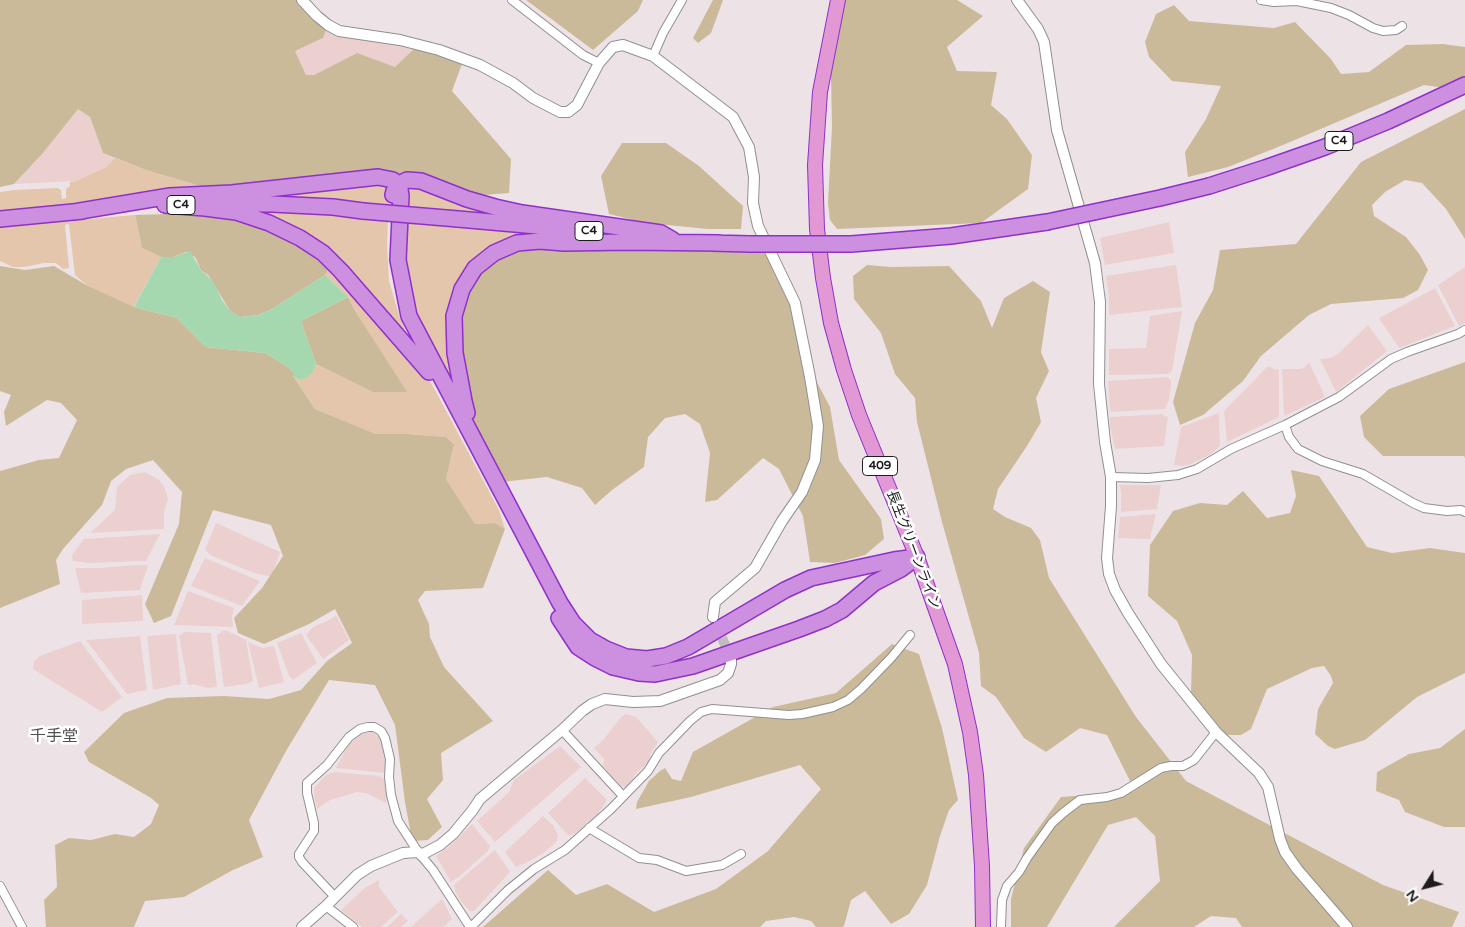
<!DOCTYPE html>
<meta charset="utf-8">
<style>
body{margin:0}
#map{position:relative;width:1465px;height:927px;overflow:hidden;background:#ede3e7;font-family:"Varela Round",sans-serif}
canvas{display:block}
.north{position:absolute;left:1400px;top:862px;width:50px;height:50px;-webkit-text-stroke:4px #fff;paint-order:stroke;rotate:234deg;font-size:14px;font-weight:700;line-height:20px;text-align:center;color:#1c1c1c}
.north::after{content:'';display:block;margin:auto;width:18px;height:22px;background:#1c1c1c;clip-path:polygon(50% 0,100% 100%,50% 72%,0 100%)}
</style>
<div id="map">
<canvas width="1465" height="927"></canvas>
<div class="north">N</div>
</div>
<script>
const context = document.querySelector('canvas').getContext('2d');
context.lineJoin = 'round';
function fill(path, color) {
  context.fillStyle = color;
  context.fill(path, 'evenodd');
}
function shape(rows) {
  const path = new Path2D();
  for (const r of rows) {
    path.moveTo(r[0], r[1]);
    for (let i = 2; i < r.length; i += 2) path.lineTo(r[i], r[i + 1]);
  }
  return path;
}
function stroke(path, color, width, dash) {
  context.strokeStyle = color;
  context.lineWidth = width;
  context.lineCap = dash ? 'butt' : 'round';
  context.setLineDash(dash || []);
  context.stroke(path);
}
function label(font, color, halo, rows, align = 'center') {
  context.font = font + ' "Varela Round","Noto Sans JP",sans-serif';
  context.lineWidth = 5;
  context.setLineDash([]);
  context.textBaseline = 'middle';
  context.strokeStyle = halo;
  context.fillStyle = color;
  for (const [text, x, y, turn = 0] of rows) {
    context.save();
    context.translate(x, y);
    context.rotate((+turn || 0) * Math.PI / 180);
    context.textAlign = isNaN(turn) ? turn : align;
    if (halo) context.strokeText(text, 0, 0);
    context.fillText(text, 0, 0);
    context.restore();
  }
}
const farmland = shape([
 [327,28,416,47,395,68,357,53,314,75,306,75,295,51,323,38],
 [78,108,90,117,103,153,115,158,106,167,76,181,14,184,43,153],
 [1169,222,1174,253,1105,265,1100,238],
 [1176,265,1182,307,1109,315,1109,297,1106,276],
 [1465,267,1465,323,1459,326,1438,285],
 [1435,288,1455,326,1399,348,1379,318],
 [1182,311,1172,371,1168,374,1109,375,1109,349,1146,348,1150,316],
 [1368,325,1387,351,1336,392,1320,359,1330,358,1338,354],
 [1309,362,1325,397,1284,416,1282,369,1300,369,1305,367],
 [1268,366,1274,369,1279,370,1279,417,1227,442,1224,411],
 [1168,377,1171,381,1171,387,1169,400,1165,409,1110,412,1108,381],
 [1219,413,1220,446,1211,454,1191,464,1183,466,1174,465,1181,427],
 [1163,414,1165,417,1168,416,1164,446,1115,449,1110,425,1110,417],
 [145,472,159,480,164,486,168,499,164,512,164,529,90,533,115,510,117,487,130,475],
 [1119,485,1161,485,1157,509,1121,512,1121,491],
 [1156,514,1151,534,1150,539,1118,538,1120,517],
 [216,523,280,552,272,577,254,573,212,556,205,550],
 [160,534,146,561,89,563,73,561,72,555,84,539],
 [205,558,260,581,242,606,191,586],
 [135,565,148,565,140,590,81,593,75,568,100,568],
 [188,591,234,608,232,616,233,627,174,625],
 [142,595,143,621,82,624,82,600],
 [336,615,349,640,323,659,306,635,313,627,331,619],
 [225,630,236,635,246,640,253,681,246,684,224,687,217,635],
 [184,632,211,633,217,687,207,688,194,684,188,685,179,636],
 [301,633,317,663,293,680,289,676,277,643],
 [176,634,181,684,153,690,147,636],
 [140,636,147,690,127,694,86,640],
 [80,641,122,697,102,712,33,669,34,661,40,656],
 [248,642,263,648,274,646,284,682,259,688],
 [626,714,636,717,658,742,651,753,648,763,636,773,628,787,621,786,603,766,604,759,594,748,604,739,621,717],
 [372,732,380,738,387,753,387,764,385,773,336,768,349,744,363,733],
 [560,746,581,767,495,842,477,821,509,792,514,780],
 [334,772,379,776,383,778,386,782,387,797,386,803,366,793,357,792,330,800,317,809,314,796,314,788,326,775],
 [585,778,606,799,606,802,597,815,575,833,569,836,548,813],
 [543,816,553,825,558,835,557,841,545,852,530,861,516,867,505,852],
 [472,824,490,846,488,851,461,875,451,882,436,856,449,847],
 [495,850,510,872,474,911,470,911,460,900,455,891,454,885],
 [379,880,379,887,398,912,381,927,362,927,341,910,366,887],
 [442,899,452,919,443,927,411,927],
 [401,914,408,921,401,927,387,927]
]);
const grass = shape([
 [115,158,146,170,214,190,0,214,0,192,15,190,58,188,61,190,62,199,66,198,66,189,70,186,70,182,76,181,106,167],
 [383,183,387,186,390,193,389,207,235,196],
 [412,187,534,218,404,209,407,190],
 [236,209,314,212,388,218,387,245,389,281,400,318,409,340,353,278],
 [135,215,142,248,161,257,133,308,88,286,75,275,69,224,65,225,69,268,63,269,56,263,44,263,24,267,13,267,0,261,0,225,27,221,78,220],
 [403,219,565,237,461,405,425,341,405,284],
 [330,266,422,369,435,390,499,510,505,529,495,523,475,524,446,479,454,446,446,437,407,434,376,434,315,409,293,376,296,378,302,380,305,378,313,372,316,364,373,392,355,311,348,297,325,275]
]);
const forest = shape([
 [0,0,298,0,327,28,323,38,295,51,306,75,314,75,357,53,395,67,416,47,463,61,452,91,511,159,509,193,471,196,405,175,381,174,214,190,146,170,103,153,90,117,78,109,43,153,14,184,0,187],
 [526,0,643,0,638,11,593,50],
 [713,0,723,0,711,33,698,43,693,38],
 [844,0,957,0,983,16,947,47,957,71,997,72,991,105,1007,119,1032,155,1028,189,981,223,837,229,830,220,828,203,832,127,831,74],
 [1174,5,1189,21,1274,28,1295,22,1331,59,1341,74,1369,72,1406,45,1443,44,1465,47,1465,91,1424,85,1283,145,1228,167,1188,177,1185,152,1206,119,1221,86,1172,81,1149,57,1145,42,1156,14],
 [1465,109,1465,239,1446,209,1422,183,1405,180,1385,192,1372,205,1374,216,1406,237,1420,255,1428,270,1418,290,1403,298,1331,304,1309,315,1261,356,1243,381,1203,415,1180,425,1173,402,1195,323,1213,290,1220,250,1296,244,1361,162],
 [622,143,666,143,699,166,743,206,741,229,708,229,646,223,609,214,601,176],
 [200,213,222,216,272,229,330,266,325,275,272,309,258,315,240,317,230,311,209,276,201,270,195,257,186,252,173,257,161,257,142,248,135,215],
 [529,246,767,252,790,300,802,354,830,407,839,460,881,519,884,539,865,555,835,563,810,562,803,516,779,469,763,458,717,500,705,502,710,453,700,424,685,414,665,418,648,437,644,467,612,490,595,505,582,488,547,477,501,482,483,448,472,416,458,322,467,288,490,260],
 [867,265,891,267,949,266,981,301,992,328,1004,298,1033,281,1050,292,1041,352,1049,371,1036,398,1041,422,1027,446,998,489,993,509,1005,517,1031,528,1040,540,1049,578,1136,717,1186,781,1383,885,1459,912,1452,927,1242,927,1236,918,1211,916,1194,927,1114,927,1160,881,1155,836,1136,817,1108,825,1047,927,1011,927,1011,899,1024,848,1061,797,1135,791,1107,735,1080,728,1046,752,1024,738,996,697,981,686,979,653,942,522,917,422,915,398,895,374,881,333,854,299,853,276],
 [0,266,25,270,54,266,88,286,134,307,177,318,206,347,265,353,285,365,293,372,293,376,315,409,376,434,407,434,446,437,454,445,446,479,475,524,495,523,505,529,483,588,425,591,418,600,429,624,430,637,444,667,493,721,441,753,443,780,427,799,442,827,428,840,414,841,411,835,405,802,395,725,375,685,329,680,286,751,249,820,263,857,233,870,184,897,145,901,134,927,46,927,44,900,57,887,55,845,69,838,91,840,115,834,134,837,151,824,159,805,151,798,89,762,84,752,124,713,167,698,224,696,269,699,301,690,327,661,352,643,335,609,309,624,264,644,238,633,234,618,262,588,283,556,271,525,213,510,171,616,154,623,145,604,179,524,182,492,153,460,126,469,111,481,102,505,63,549,56,560,60,584,0,608,0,471,39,460,59,458,77,420,61,403,47,400,6,426,4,412,11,395,0,391],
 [348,297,355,311,407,392,373,392,316,364,301,321],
 [1465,362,1465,458,1464,456,1383,456,1364,437,1360,416,1389,389],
 [1291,470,1319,476,1367,547,1392,553,1430,548,1465,553,1465,673,1417,697,1365,740,1335,749,1328,746,1315,734,1318,709,1333,683,1331,676,1324,666,1312,668,1267,689,1251,729,1241,735,1225,735,1214,733,1197,716,1191,693,1192,655,1177,621,1148,596,1150,545,1173,511,1200,503,1227,505,1243,491,1267,518,1290,513,1296,496],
 [892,644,919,654,942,728,958,800,949,810,940,836,927,885,909,914,891,924,865,891,851,900,844,926,842,927,816,927,811,921,794,917,766,921,760,927,483,927,548,870,576,895,607,884,654,912,716,889,768,851,821,789,800,765,691,797,636,809,637,802,649,781,660,771,665,768,672,779,681,781,693,752,773,707,836,693],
 [1465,729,1465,827,1444,827,1405,812,1399,800,1376,791,1377,772,1409,754,1440,748]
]);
const water = shape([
 [190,251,201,270,213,281,222,300,230,311,240,317,258,315,272,309,325,275,348,297,301,321,316,364,313,372,310,375,302,380,296,378,293,376,293,372,285,365,265,353,206,347,177,318,134,307,161,257,173,257]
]);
const tertiaryTunnel = shape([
 [716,624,731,659]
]);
const minor = shape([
 [512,0,583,55,599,63],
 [1261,0,1274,2,1297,1,1331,8,1349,15,1373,28,1383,31,1396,30,1402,26],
 [653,56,663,33,682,0],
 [1285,425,1289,437,1298,449,1322,461,1363,474,1413,503,1424,508,1447,511,1461,510,1465,512],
 [1111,477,1148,478,1178,475,1197,469,1231,449,1285,425,1339,397,1391,359,1407,352,1458,334,1465,330],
 [562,730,623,796],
 [589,828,639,858,657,860,686,871,722,865,741,854],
 [0,886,22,927],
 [335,897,302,862,299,857,299,854,314,831,314,823,307,793,307,783,327,765,349,737,360,729,368,727,374,727,381,731,385,738,390,759,389,777,391,795,398,821,418,852,433,870,470,927],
 [326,906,353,927],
 [471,927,508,890,534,869,565,850,611,809,648,771,659,753,690,721,701,712,712,709,789,715,802,714,833,707,848,700,861,689,891,658,910,635],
 [1001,927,1002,900,1007,886,1019,872,1027,858,1052,823,1063,813,1080,800,1107,797,1121,793,1161,768,1171,766,1183,766,1194,760,1216,732]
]);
const tertiary = shape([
 [302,0,317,16,328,25,339,31,400,40,439,50,480,65,513,83,533,98,560,112,568,112,577,105,599,63,613,47,623,45,653,56,733,117,749,147,754,177,753,203,758,226,795,303,810,377,818,426,815,460,802,492,782,521,755,568,715,602,713,617],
 [1017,0,1038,29,1044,42,1057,130,1095,263,1100,302,1099,384,1105,442,1111,477,1111,506,1107,558,1109,574,1115,590,1128,613,1161,664,1216,732,1259,773,1268,787,1280,839,1285,852,1297,869,1347,927],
 [421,855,440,845,453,834,472,811,480,799,562,730,582,711,592,704,605,699,633,702,660,701,720,680,728,673,731,664,731,660],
 [302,927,326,906,357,875,371,866,403,853,418,852]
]);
const trunk = shape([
 [838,0,820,92,815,165,817,229,823,278,831,323,844,370,859,415,917,557,955,664,970,732,976,775,982,866,983,927]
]);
const motorway = shape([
 [1209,186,1265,168,1325,147,1388,121,1465,85],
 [393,195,394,191,401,183,407,180,421,181,467,199,495,207,522,213,661,233,673,240],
 [196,204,272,204,333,207,363,211],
 [165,205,205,208,236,212,269,223,300,238,323,253,341,271,429,372],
 [74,212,170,196,232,193,378,177,393,180,400,189,401,196,398,260,409,316,560,603,573,623,590,640,606,649,626,657,647,659,666,656,688,647,785,590,811,578,894,560,917,557],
 [0,219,83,211],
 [458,219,571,229],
 [711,243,750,244],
 [851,244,951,236,1047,222],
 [467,413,464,401,455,353,454,316,462,289,475,268,494,253,517,243,540,241,564,243,628,242,720,243],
 [559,618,578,647,595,658,613,667,639,673,655,674,693,666,799,629,825,619,842,610,874,583,901,569,916,558]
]);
const motorwayBridge = shape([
 [363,211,458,219],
 [1047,222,1160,198,1209,186],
 [750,244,851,244]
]);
const shields = [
 [1339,141,28],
 [181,205,28],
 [589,231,28],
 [880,466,35]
];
const shieldNames = [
 ["C4",1339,141],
 ["C4",181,205],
 ["C4",589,231],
 ["409",880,466]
];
const streetNames = [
 ["長生グリーンライン",913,550,69]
];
const quarterNames = [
 ["千手堂",54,737]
];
fill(farmland, '#ebd0cf');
fill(grass, '#e4c6ac');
fill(forest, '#caba9a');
fill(water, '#a6d8af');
stroke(tertiaryTunnel, '#c3bbbe', 10, [10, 5]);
stroke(minor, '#909090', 10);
stroke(tertiary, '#909090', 12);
stroke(trunk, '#8f30cb', 16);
stroke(motorway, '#8f30cb', 18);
stroke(minor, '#fff', 8);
stroke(tertiary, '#fff', 10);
stroke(trunk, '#e198d4', 14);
stroke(motorway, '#cd8fdf', 15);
stroke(motorwayBridge, '#8f30cb', 18, []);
stroke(motorwayBridge, '#cd8fdf', 15);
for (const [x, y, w] of shields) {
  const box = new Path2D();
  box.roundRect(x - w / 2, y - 9.5, w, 19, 4);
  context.fillStyle = '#fff';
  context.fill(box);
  stroke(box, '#1c1c1c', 1);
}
label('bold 12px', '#1c1c1c', null, shieldNames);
label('14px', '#1c1c1c', '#fff', streetNames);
label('16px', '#4f4f4f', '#fff', quarterNames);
</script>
